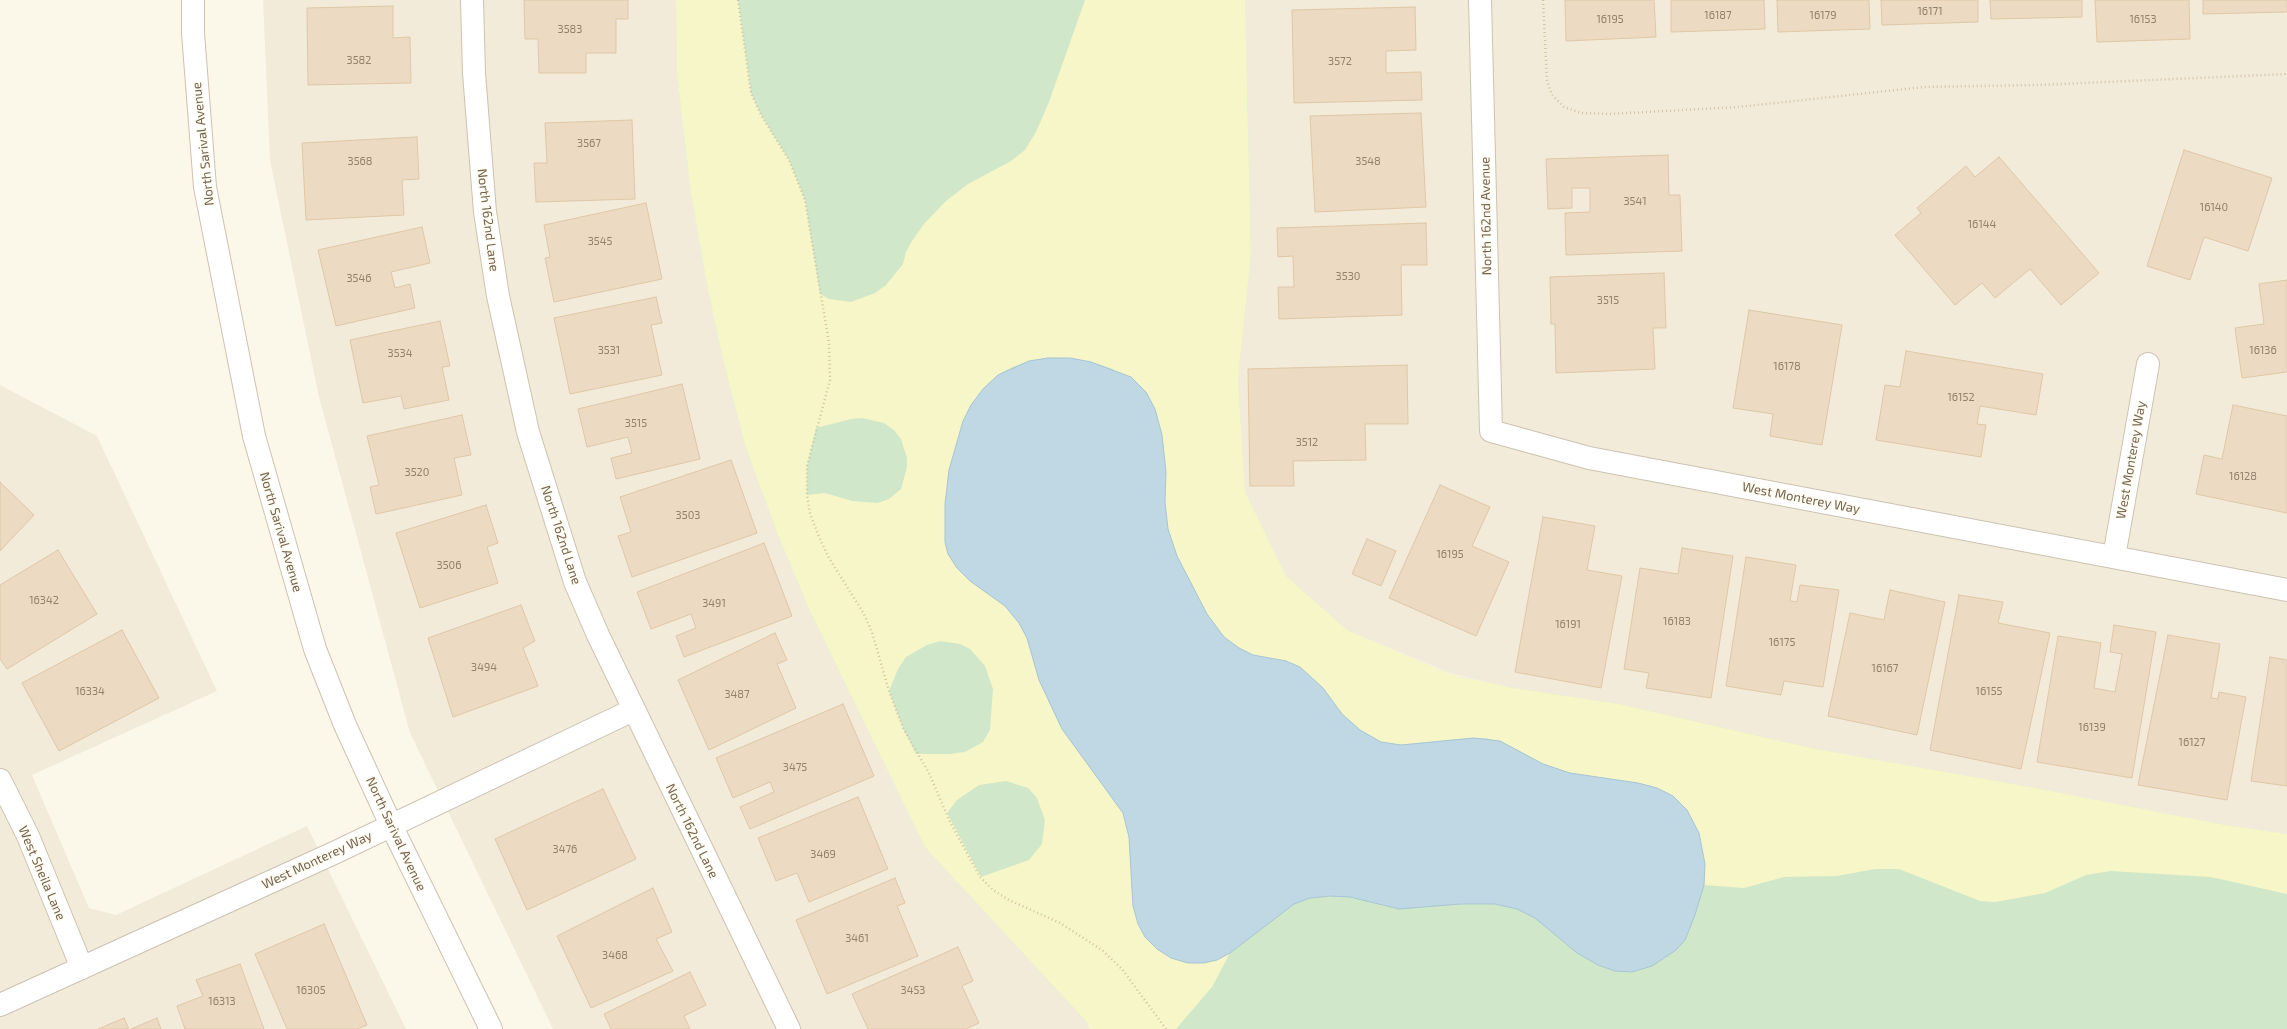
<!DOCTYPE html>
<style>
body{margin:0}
canvas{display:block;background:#fbf8ea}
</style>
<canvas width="2287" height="1029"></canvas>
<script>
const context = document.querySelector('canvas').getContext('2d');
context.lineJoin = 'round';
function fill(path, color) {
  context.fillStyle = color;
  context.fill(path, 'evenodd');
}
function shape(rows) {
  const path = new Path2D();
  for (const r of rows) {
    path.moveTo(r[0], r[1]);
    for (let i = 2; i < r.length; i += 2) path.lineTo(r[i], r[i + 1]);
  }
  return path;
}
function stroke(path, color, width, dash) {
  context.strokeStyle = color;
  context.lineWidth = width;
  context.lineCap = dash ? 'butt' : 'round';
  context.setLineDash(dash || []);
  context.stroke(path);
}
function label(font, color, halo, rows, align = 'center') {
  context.font = font + ' "Exo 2",sans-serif';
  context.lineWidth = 3;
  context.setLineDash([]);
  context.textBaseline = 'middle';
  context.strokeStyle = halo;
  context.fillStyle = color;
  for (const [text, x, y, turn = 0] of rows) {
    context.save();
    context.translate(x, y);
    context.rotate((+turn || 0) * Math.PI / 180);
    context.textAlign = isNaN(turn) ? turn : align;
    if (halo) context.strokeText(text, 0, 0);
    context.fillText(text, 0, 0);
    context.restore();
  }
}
const residential = shape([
 [263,0,676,0,677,74,691,194,708,290,724,364,746,448,778,535,810,611,925,847,1085,1020,1090,1029,553,1029,410,733,319,397,270,161],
 [1245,0,2287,0,2287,834,2225,825,2030,787,1816,749,1708,727,1619,704,1513,688,1452,674,1347,630,1286,576,1245,492,1238,379,1251,254],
 [0,385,97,436,217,691,32,775,89,908,116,915,307,826,406,1029,0,1029]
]);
const green = shape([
 [676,0,1245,0,1251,254,1238,379,1245,492,1286,576,1347,630,1452,675,1513,688,1619,704,1816,749,2030,787,2225,825,2287,834,2287,1029,1090,1029,1085,1020,925,847,810,611,778,535,746,448,724,364,708,290,691,194,677,74]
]);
const sand = shape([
 [676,0,738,0,751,93,761,115,789,160,805,200,820,294,829,299,851,302,875,293,886,285,903,264,906,252,912,241,924,224,946,201,968,184,1011,161,1025,150,1036,132,1049,102,1085,0,1245,0,1251,254,1238,379,1245,492,1286,576,1347,630,1452,675,1513,688,1619,704,1816,749,2030,787,2225,825,2287,834,2287,894,2211,877,2110,871,2086,875,2045,893,1995,902,1980,901,1899,869,1875,869,1837,876,1784,877,1744,888,1704,885,1705,864,1687,810,1673,796,1657,788,1638,783,1570,773,1543,764,1516,749,1487,738,1458,739,1401,745,1381,742,1360,730,1342,714,1323,688,1286,661,1253,655,1239,648,1224,637,1207,614,1177,556,1168,529,1165,502,1113,369,1091,362,1070,358,1048,358,1029,361,1012,367,998,375,983,389,948,554,957,568,970,581,1005,606,1019,623,1027,638,1039,680,1062,729,1123,813,1129,837,1132,863,1131,887,1157,949,1171,958,1188,963,1217,960,1230,953,1212,987,1176,1029,1090,1029,1085,1020,925,847,810,611,778,535,746,448,724,364,708,290,691,194,677,74],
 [862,418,884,423,894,430,901,439,907,458,907,467,901,489,889,499,878,503,852,501,825,493,807,495,807,466,816,428,851,419],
 [940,641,960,644,970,649,985,666,993,689,990,730,983,742,965,752,950,754,916,754,903,728,889,691,898,669,906,657,927,645],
 [1006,781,1028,788,1037,798,1045,820,1042,844,1029,860,981,877,947,813,957,800,979,785]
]);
const water = shape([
 [1048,358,1070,358,1091,362,1131,377,1146,392,1155,409,1162,435,1166,472,1165,502,1168,529,1177,556,1207,614,1224,637,1239,648,1253,655,1286,661,1300,667,1323,688,1342,714,1360,730,1381,742,1401,745,1474,738,1500,741,1543,764,1570,773,1638,783,1657,788,1673,796,1687,810,1699,833,1705,864,1704,885,1695,915,1685,940,1676,950,1652,966,1632,972,1615,971,1598,965,1577,953,1535,918,1517,909,1495,904,1460,904,1399,909,1350,897,1330,896,1310,898,1294,904,1230,953,1217,960,1204,963,1188,963,1171,958,1157,949,1145,937,1138,924,1133,906,1129,837,1123,813,1062,729,1039,680,1027,638,1019,623,1005,606,970,581,957,568,948,554,945,542,945,504,949,470,963,421,971,405,983,389,998,375,1029,361,1048,358]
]);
const building = shape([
 [524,0,628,0,628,19,616,19,616,53,586,53,586,73,539,73,538,39,525,39,524,0],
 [1565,0,1654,0,1656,37,1566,41,1565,0],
 [1671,0,1764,0,1765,29,1671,32,1671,0],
 [1777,0,1869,0,1870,29,1778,32,1777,0],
 [1881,0,1978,0,1978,22,1882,25,1881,0],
 [1990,0,2082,0,2082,17,1991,19,1990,0],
 [2095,0,2189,0,2190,39,2097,42,2095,0],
 [2203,0,2287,0,2287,12,2203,14,2203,0],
 [393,6,393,38,410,37,411,83,308,85,307,8,393,6],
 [1415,7,1416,50,1386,51,1386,73,1421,72,1422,100,1294,103,1292,10,1415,7],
 [1421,113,1426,207,1315,212,1310,116,1421,113],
 [632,120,635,199,536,202,534,163,547,163,545,123,632,120],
 [417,137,419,179,402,180,404,215,306,220,302,143,417,137],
 [2184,150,2272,178,2248,251,2204,237,2190,280,2147,266,2184,150],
 [1668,155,1669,195,1680,195,1682,251,1566,255,1565,213,1590,212,1590,188,1572,188,1572,208,1548,209,1546,159,1668,155],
 [1999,157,2099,273,2061,305,2030,269,1995,298,1982,283,1955,305,1895,235,1921,213,1917,208,1966,166,1975,177,1999,157],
 [646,203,662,279,554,302,545,258,550,257,544,225,646,203],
 [1426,223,1427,265,1401,265,1402,315,1279,319,1278,287,1294,287,1293,256,1278,257,1277,228,1426,223],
 [422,227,430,263,391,272,395,288,410,284,415,308,336,326,318,250,422,227],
 [1664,273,1666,328,1653,328,1655,369,1556,373,1555,324,1551,324,1550,277,1664,273],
 [2287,280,2287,372,2242,378,2235,328,2264,324,2259,284,2287,280],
 [656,297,662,323,651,325,662,375,570,394,554,318,656,297],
 [1749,310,1842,325,1822,445,1770,436,1773,414,1733,408,1749,310],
 [440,321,450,366,442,367,449,400,404,409,401,396,363,403,350,340,440,321],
 [1906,351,2043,374,2036,415,1980,406,1977,424,1986,425,1981,457,1876,440,1885,385,1900,387,1906,351],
 [1407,365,1408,424,1365,424,1366,460,1293,461,1294,486,1250,486,1248,369,1407,365],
 [682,384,700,459,616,479,611,458,632,453,628,437,587,447,578,409,682,384],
 [2233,405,2287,416,2287,513,2196,494,2204,455,2222,459,2233,405],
 [462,415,471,455,454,458,462,495,376,514,370,487,379,485,367,436,462,415],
 [731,460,757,533,632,577,618,536,631,532,620,497,731,460],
 [0,482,34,515,0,551,0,482],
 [1440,485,1490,507,1472,546,1509,562,1476,636,1389,598,1440,485],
 [486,505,498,543,487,547,498,583,420,608,396,533,486,505],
 [1543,517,1595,526,1587,570,1622,576,1601,688,1515,672,1543,517],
 [1367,539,1396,551,1381,586,1352,574,1367,539],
 [764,543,792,616,684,657,676,636,696,628,691,614,651,629,637,592,764,543],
 [1682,548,1733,556,1711,698,1646,688,1649,673,1624,669,1640,568,1678,574,1682,548],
 [58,550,97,614,7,669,0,659,0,585,58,550],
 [1746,557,1796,565,1790,601,1797,602,1800,585,1839,590,1823,687,1784,681,1781,695,1726,686,1746,557],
 [1890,590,1945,602,1917,735,1828,716,1850,613,1884,620,1890,590],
 [1959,595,2003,602,1998,623,2050,633,2021,769,1930,750,1959,595],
 [521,605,535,641,523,648,538,686,453,717,428,638,521,605],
 [2114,625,2156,632,2132,778,2037,762,2058,636,2101,643,2094,688,2115,692,2122,654,2110,652,2114,625],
 [122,630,159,698,59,751,22,683,122,630],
 [775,633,787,660,777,664,796,708,709,750,678,680,775,633],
 [2168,635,2220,644,2211,698,2218,699,2219,692,2246,697,2227,800,2138,785,2168,635],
 [2270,657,2287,660,2287,786,2251,781,2270,657],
 [843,704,874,776,750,829,740,807,774,792,770,782,733,798,716,758,843,704],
 [603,789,636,859,527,910,495,839,603,789],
 [858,797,888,869,809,902,797,873,776,881,758,838,858,797],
 [895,878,905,903,897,906,918,956,827,994,796,920,895,878],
 [653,888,672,932,656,939,673,971,591,1008,557,936,653,888],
 [324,924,367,1025,357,1029,287,1029,255,954,324,924],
 [958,947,973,981,962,986,979,1023,966,1029,868,1029,852,994,958,947],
 [240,964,264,1029,185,1029,177,1006,203,996,196,980,240,964],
 [690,972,706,1005,684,1016,690,1029,611,1029,604,1014,690,972],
 [124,1018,129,1029,98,1029,124,1018],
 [157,1018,161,1029,131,1029,157,1018]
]);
const path = shape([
 [738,0,751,93,761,115,789,160,805,200,829,343,830,380,807,466,807,495,810,513,819,537,829,558,864,614,872,632,889,691,903,728,929,773,950,822,980,877,993,890,1009,900,1060,923,1102,950,1122,969,1166,1029],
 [1543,0,1547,81,1552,95,1564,107,1581,113,1609,114,1738,107,1924,87,2038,85,2287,74]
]);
const minor = shape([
 [193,0,193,33,205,187,254,436,315,649,345,725,391,825,491,1029],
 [472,0,474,73,485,212,498,296,528,432,575,582,598,635,789,1029],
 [1480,0,1491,431,1589,458,2287,590],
 [2114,557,2148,364],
 [0,780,28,836,82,968],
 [0,1005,334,853,633,710]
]);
const numberNames = [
 ["16171",1930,11],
 ["16187",1718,15],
 ["16179",1823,15],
 ["16195",1610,19],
 ["16153",2143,19],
 ["3583",570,29],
 ["3582",359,60],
 ["3572",1340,61],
 ["3567",589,143],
 ["3568",360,161],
 ["3548",1368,161],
 ["3541",1635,201],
 ["16140",2214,207],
 ["16144",1982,224],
 ["3545",600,241],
 ["3530",1348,276],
 ["3546",359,278],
 ["3515",1608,300],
 ["3531",609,350],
 ["16136",2263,350],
 ["3534",400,353],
 ["16178",1787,366],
 ["16152",1961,397],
 ["3515",636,423],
 ["3512",1307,442],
 ["3520",417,472],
 ["16128",2243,476],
 ["3503",688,515],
 ["16195",1450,554],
 ["3506",449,565],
 ["16342",44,600],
 ["3491",714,603],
 ["16183",1677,621],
 ["16191",1568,624],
 ["16175",1782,642],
 ["3494",484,667],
 ["16167",1885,668],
 ["16334",90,691],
 ["16155",1989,691],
 ["3487",737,694],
 ["16139",2092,727],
 ["16127",2192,742],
 ["3475",795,767],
 ["3476",565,849],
 ["3469",823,854],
 ["3461",857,938],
 ["3468",615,955],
 ["16305",311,990],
 ["3453",913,990],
 ["16313",222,1001]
];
const streetNames = [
 ["North Sarival Avenue",203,144,-96],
 ["North 162nd Avenue",1486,216,-91],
 ["North 162nd Lane",488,220,83],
 ["West Monterey Way",2131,460,-80],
 ["West Monterey Way",1801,498,11],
 ["North Sarival Avenue",281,532,74],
 ["North 162nd Lane",561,535,72],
 ["North 162nd Lane",692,831,64],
 ["North Sarival Avenue",396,834,65],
 ["West Monterey Way",317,860,-25],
 ["West Sheila Lane",42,873,67]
];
fill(residential, '#f2ebd9');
fill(green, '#d0e8c9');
fill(sand, '#f7f6c8');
fill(water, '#c0d8e4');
stroke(water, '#a7c5d4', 1);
fill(building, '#ecdbc2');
stroke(building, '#e0c7a6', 1);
stroke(minor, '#cdc2b1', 24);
stroke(path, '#d4c1a7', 2.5, [1, 3]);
stroke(minor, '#fff', 22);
label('11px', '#92816c', null, numberNames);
label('13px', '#74634f', '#fefbf1', streetNames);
</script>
